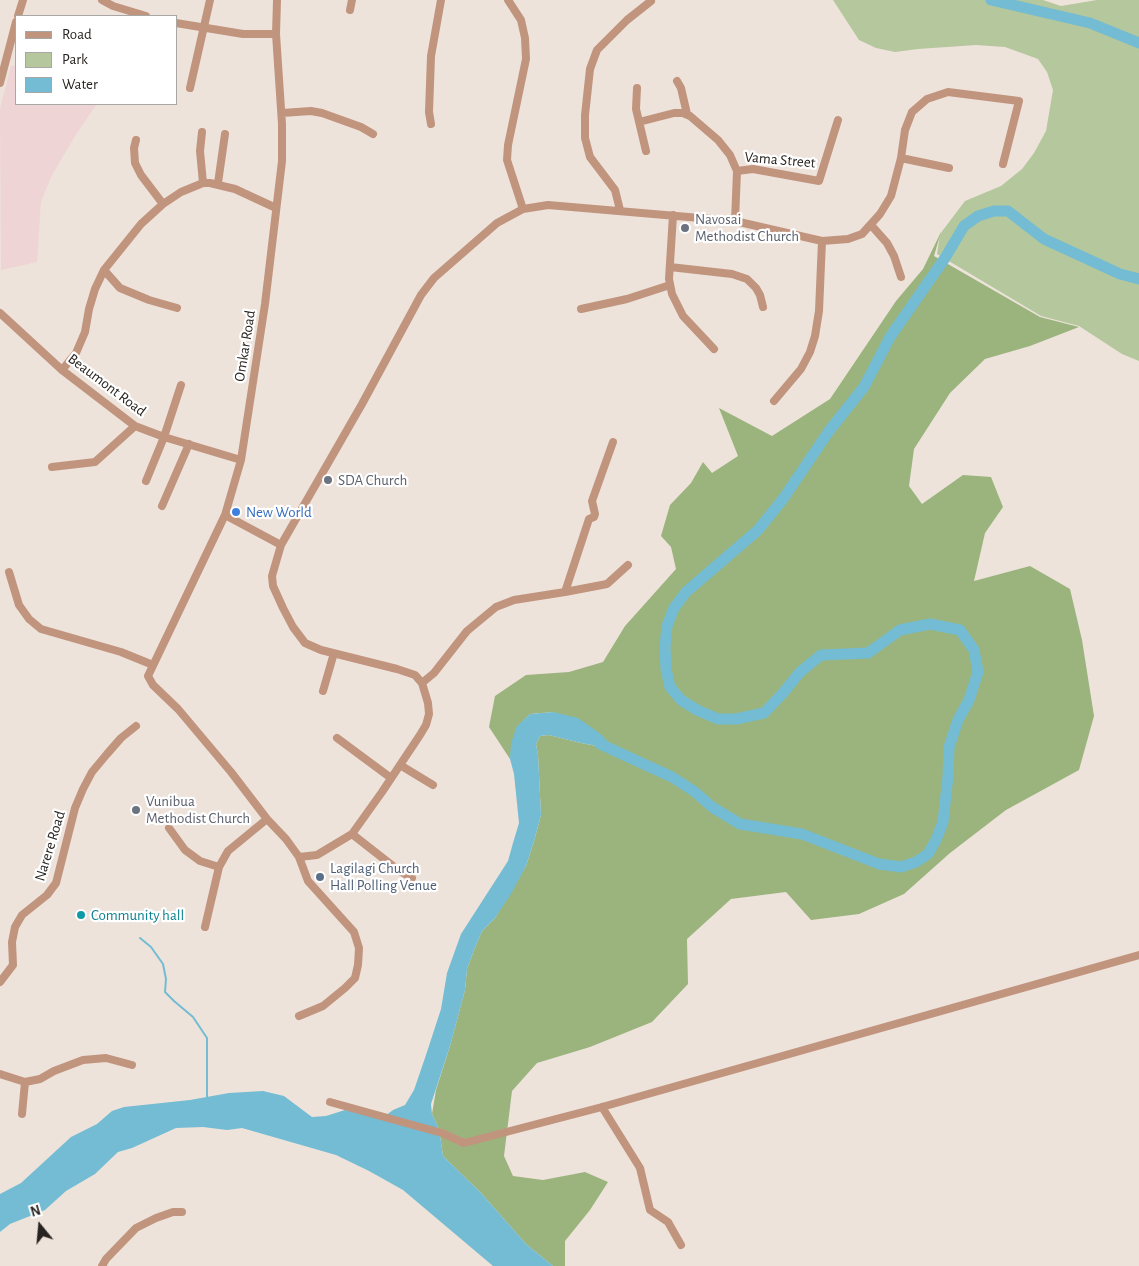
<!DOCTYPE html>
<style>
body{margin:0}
#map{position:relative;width:1139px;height:1266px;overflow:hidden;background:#eee3db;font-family:"Alegreya Sans",sans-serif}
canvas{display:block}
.legend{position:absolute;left:15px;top:15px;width:162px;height:90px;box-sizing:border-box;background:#fff;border:1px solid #a9a7a6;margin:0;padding:6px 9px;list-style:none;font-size:15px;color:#272320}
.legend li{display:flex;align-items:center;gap:10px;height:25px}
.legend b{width:25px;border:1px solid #a9a7a6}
.north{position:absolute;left:15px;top:1201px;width:50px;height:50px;-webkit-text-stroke:4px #fff;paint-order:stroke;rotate:343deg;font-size:14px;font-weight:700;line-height:20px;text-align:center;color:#272320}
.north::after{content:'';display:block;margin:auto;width:18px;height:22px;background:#272320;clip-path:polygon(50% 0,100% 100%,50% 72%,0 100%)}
</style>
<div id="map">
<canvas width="1139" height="1266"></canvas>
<ul class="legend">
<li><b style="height:6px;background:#c1947e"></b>Road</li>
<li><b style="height:14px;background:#b4c79d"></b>Park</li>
<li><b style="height:14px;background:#73bcd3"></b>Water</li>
</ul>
<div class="north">N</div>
</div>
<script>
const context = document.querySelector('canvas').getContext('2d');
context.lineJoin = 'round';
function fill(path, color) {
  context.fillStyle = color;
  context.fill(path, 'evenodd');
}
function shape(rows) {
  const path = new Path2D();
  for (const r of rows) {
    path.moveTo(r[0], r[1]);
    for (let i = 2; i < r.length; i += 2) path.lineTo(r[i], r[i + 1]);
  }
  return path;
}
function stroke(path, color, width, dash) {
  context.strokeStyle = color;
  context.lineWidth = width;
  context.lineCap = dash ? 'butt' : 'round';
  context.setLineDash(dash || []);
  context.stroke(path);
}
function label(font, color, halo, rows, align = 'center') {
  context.font = font + ' "Alegreya Sans",sans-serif';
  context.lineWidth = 4.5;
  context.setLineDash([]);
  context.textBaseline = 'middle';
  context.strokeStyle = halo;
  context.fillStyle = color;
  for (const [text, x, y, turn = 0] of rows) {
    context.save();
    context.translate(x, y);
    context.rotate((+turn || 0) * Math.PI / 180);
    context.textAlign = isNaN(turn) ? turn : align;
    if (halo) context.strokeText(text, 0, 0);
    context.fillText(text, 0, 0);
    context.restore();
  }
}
const commercial = shape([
 [11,66,16,66,16,104,97,104,77,133,52,175,41,202,37,262,1,270,0,109]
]);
const green = shape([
 [833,0,1043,0,1061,6,1097,0,1139,0,1139,361,1122,354,1079,326,1041,316,937,254,940,234,965,201,1001,186,1022,169,1034,153,1046,131,1053,90,1047,72,1038,59,1005,47,976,45,918,49,895,52,876,48,859,40]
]);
const forest = shape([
 [941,232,934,256,1040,317,1079,327,1030,346,985,359,950,393,914,449,909,486,922,504,963,475,991,477,1003,507,985,533,974,581,1030,566,1070,589,1082,640,1094,716,1079,770,1006,810,950,853,904,894,859,914,811,920,786,892,731,899,687,939,688,984,652,1022,590,1047,537,1063,512,1091,504,1156,513,1176,543,1180,585,1172,608,1182,590,1210,565,1241,565,1266,553,1266,526,1244,482,1194,443,1156,439,1129,432,1114,436,1090,450,1046,465,990,467,969,474,950,482,931,495,918,526,866,534,841,541,815,538,755,536,744,540,736,549,735,581,743,613,749,553,712,530,714,517,727,510,759,489,727,495,696,526,675,569,672,603,662,625,626,676,569,671,547,661,536,670,505,691,483,703,462,712,473,738,456,719,408,772,436,830,399,896,301,923,269]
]);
const water = shape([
 [553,712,578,718,602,735,614,749,581,743,549,735,540,736,536,744,538,755,541,815,534,841,526,866,511,894,495,918,482,931,474,950,467,969,465,990,450,1046,431,1104,432,1114,439,1129,443,1156,482,1194,526,1244,553,1266,493,1266,403,1190,369,1171,336,1155,242,1128,227,1130,203,1127,176,1128,132,1148,118,1152,95,1174,66,1191,45,1210,10,1224,0,1232,0,1194,21,1183,71,1137,97,1124,112,1111,124,1107,190,1100,229,1093,263,1091,284,1096,312,1117,326,1116,345,1110,385,1116,393,1110,405,1105,414,1090,426,1055,441,1009,447,973,461,934,508,861,513,843,519,823,514,774,510,759,511,743,517,726,530,714]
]);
const stream = shape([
 [140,938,151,947,163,964,166,979,165,992,174,1001,193,1017,207,1038,207,1097]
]);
const river = shape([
 [991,0,1090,23,1139,43],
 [600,744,672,777,695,792,712,807,740,824,802,834,879,864,901,867,916,862,928,854,936,840,943,822,948,776,949,747,958,720,969,700,978,672,974,650,960,630,930,624,900,630,868,653,821,655,800,672,783,693,764,713,736,719,718,719,697,710,681,700,670,687,666,669,665,647,667,626,674,608,686,592,758,530,783,499,829,431,864,387,890,337,945,258,964,226,978,216,994,211,1008,211,1044,239,1120,274,1139,279]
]);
const minor = shape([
 [102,0,113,6,146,16],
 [277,0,276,34,282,124,282,161,265,304,241,460,225,515,148,676,153,685,178,709,231,772,267,819,286,839,299,857,308,881,354,932,359,948,358,965,355,978,345,988,323,1006,299,1016],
 [508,0,521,20,525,38,526,59,508,145,507,160,523,209],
 [350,10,352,0],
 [18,16,23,0],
 [176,23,243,34,276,34],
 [677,81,681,88,687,114],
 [0,83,16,22],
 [190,88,210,0],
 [637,88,636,109,646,151],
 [282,113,311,111,322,113,361,127,373,134],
 [639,122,674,113,683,113,690,116,718,140,730,155,737,171,735,221],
 [431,124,429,112,431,56,441,0],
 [202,132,200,151,203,183],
 [136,140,134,148,135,163,141,175,163,204],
 [901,158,949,168],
 [737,171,753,169,819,181,838,120],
 [218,183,225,134],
 [620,210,615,190,590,157,585,138,585,115,590,69,597,50,627,20,651,1],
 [673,215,669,279,672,294,683,316,714,349],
 [871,225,887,243,894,256,901,277],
 [670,267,732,274,747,279,756,288,760,295,763,307],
 [104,270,120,288,149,300,177,308],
 [581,309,627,299,670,285],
 [0,313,62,370,135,426,164,437,241,460],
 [62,370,76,353,85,332,89,309,95,289,104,270,141,224,163,204,181,192,203,183,210,183,235,189,276,208],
 [774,401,801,369,810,352,815,336,819,311,822,241],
 [52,467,95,462,135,426],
 [146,481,164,437,181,385],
 [162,506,189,444],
 [225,515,281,545],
 [9,572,19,605,29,619,41,629,121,652,153,665],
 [565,592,607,584,628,565],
 [422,683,434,673,467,631,496,607,514,600,565,592,589,519,594,517,595,514,592,501,613,442],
 [323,691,334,653],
 [337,738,391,778],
 [400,765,433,785],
 [169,828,185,850,200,861,219,867],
 [352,834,398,870,412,878],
 [299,857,317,855,352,834,382,792,420,735,426,725,429,714,428,703,422,683,415,675,397,669,321,650,305,643,293,627,283,608,273,586,272,576,281,545,362,404,421,295,434,278,497,223,523,209,548,205,735,221,822,241,848,239,862,234,880,214,891,196,901,158,905,130,912,112,927,99,948,92,1019,101,1003,164],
 [205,927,219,867,228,851,267,819],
 [0,982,13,965,12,942,15,927,22,915,47,895,56,883,75,808,83,789,92,772,107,754,121,738,136,726],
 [0,1074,25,1082],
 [330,1102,442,1133,464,1143,602,1107,1139,955],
 [602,1107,640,1168,650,1210,668,1222,681,1245],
 [22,1114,25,1082,40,1079,54,1071,83,1060,106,1058,132,1065],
 [102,1266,106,1259,136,1228,156,1218,173,1212,182,1212]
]);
const markers = [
 [685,228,5,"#6b7280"],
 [328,480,5,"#6b7280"],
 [236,512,5,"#3f7fe0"],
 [136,810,5,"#6b7280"],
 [320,877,5,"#5c6f8a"],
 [81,915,5,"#0f9aa8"]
];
const streetNames = [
 ["Vama Street",780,160,5],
 ["Omkar Road",245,346,-81],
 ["Beaumont Road",107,385,37],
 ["Narere Road",50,846,-73]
];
const worshipNames = [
 ["Navosai",695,219],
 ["Methodist Church",695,236],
 ["SDA Church",338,480],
 ["Vunibua",146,801],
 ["Methodist Church",146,818]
];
const shopNames = [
 ["New World",246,512]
];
const serviceNames = [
 ["Lagilagi Church",330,868],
 ["Hall Polling Venue",330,885]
];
const cultureNames = [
 ["Community hall",91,915]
];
fill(commercial, '#efd4d5');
fill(green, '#b4c79d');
fill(forest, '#9bb47d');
fill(water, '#73bcd3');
stroke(stream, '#73bcd3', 2);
stroke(river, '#73bcd3', 11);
stroke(minor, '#c1947e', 8);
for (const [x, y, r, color] of markers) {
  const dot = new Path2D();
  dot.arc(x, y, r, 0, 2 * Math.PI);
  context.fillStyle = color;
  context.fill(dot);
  stroke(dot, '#fff', 2);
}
label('15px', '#272320', '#fff', streetNames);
label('15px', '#5b616d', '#fff', worshipNames, 'left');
label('15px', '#366cbe', '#fff', shopNames, 'left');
label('15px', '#4e5e75', '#fff', serviceNames, 'left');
label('15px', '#0d838f', '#fff', cultureNames, 'left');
</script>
